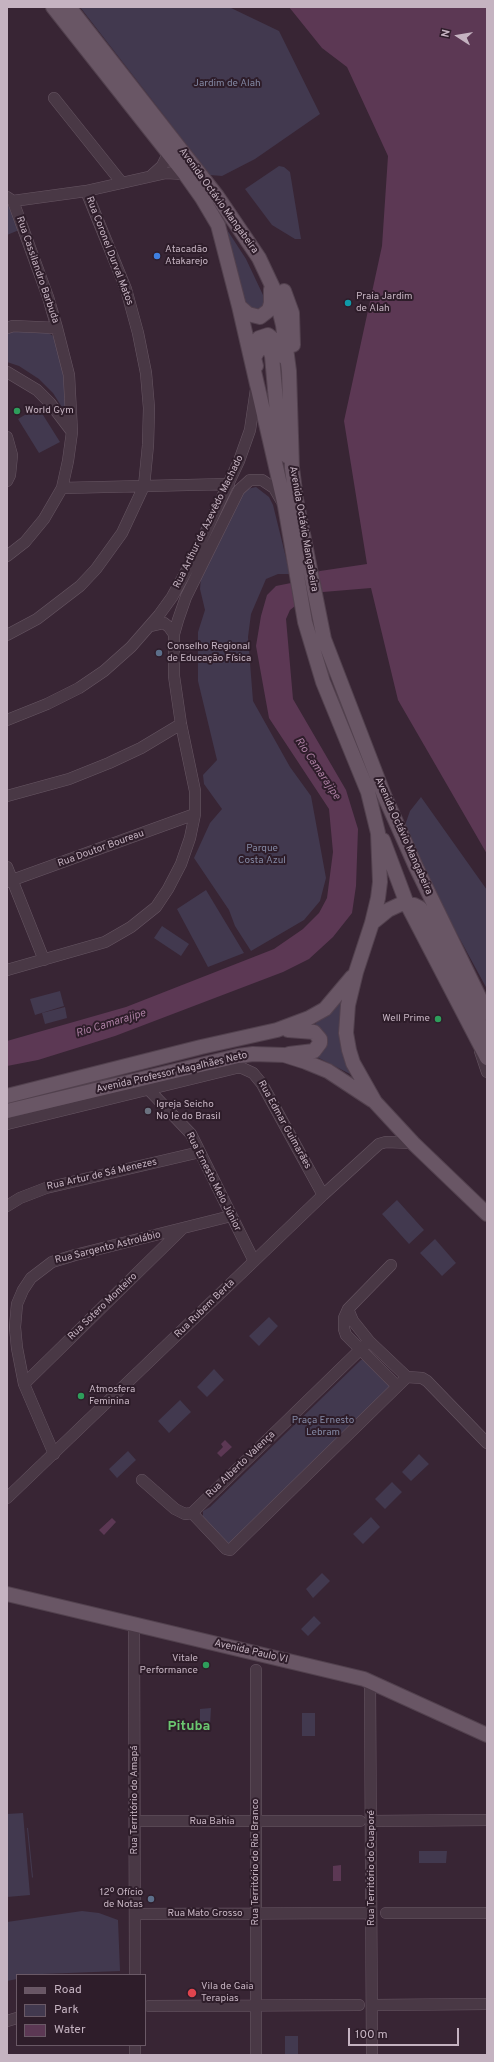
<!DOCTYPE html>
<meta charset="utf-8">
<style>
body{margin:0}
#map{position:relative;width:494px;height:2062px;overflow:hidden;background:#382534;font-family:Overpass,sans-serif}
canvas{display:block}
.frame{position:absolute;inset:0;border:8px solid #c5b3c1;pointer-events:none}
.legend{position:absolute;left:16px;top:1974px;width:130px;height:72px;box-sizing:border-box;background:#2e1d2a;border:1px solid #6a5966;margin:0;padding:5px 7px;list-style:none;font-size:12px;color:#c5b3c1}
.legend li{display:flex;align-items:center;gap:8px;height:20px}
.legend b{width:20px;border:1px solid #6a5966}
.north{position:absolute;left:438px;top:16px;width:40px;height:40px;-webkit-text-stroke:3px #2e1d2a;paint-order:stroke;rotate:282deg;font-size:11px;font-weight:700;line-height:16px;text-align:center;color:#c5b3c1}
.north::after{content:'';display:block;margin:auto;width:14px;height:18px;background:#c5b3c1;clip-path:polygon(50% 0,100% 100%,50% 72%,0 100%)}
.scale{position:absolute;left:348px;top:2028px;width:111px;height:18px;box-sizing:border-box;border:2px solid #c5b3c1;border-top:0;padding-left:5px;font-size:12px;line-height:14px;white-space:nowrap;color:#c5b3c1;-webkit-text-stroke:3px #2e1d2a;paint-order:stroke}
</style>
<div id="map">
<canvas width="494" height="2062"></canvas>
<div class="frame"></div>
<ul class="legend">
<li><b style="height:5px;background:#695665"></b>Road</li>
<li><b style="height:11px;background:#42394f"></b>Park</li>
<li><b style="height:11px;background:#5c3854"></b>Water</li>
</ul>
<div class="north">N</div>
<div class="scale">100 m</div>
</div>
<script>
const context = document.querySelector('canvas').getContext('2d');
context.lineJoin = 'round';
function fill(path, color) {
  context.fillStyle = color;
  context.fill(path, 'evenodd');
}
function shape(rows) {
  const path = new Path2D();
  for (const r of rows) {
    path.moveTo(r[0], r[1]);
    for (let i = 2; i < r.length; i += 2) path.lineTo(r[i], r[i + 1]);
  }
  return path;
}
function stroke(path, color, width, dash) {
  context.strokeStyle = color;
  context.lineWidth = width;
  context.lineCap = dash ? 'butt' : 'round';
  context.setLineDash(dash || []);
  context.stroke(path);
}
function label(font, color, halo, rows, align = 'center') {
  context.font = font + ' Overpass,sans-serif';
  context.lineWidth = 4;
  context.setLineDash([]);
  context.textBaseline = 'middle';
  context.strokeStyle = halo;
  context.fillStyle = color;
  for (const [text, x, y, turn = 0] of rows) {
    context.save();
    context.translate(x, y);
    context.rotate((+turn || 0) * Math.PI / 180);
    context.textAlign = isNaN(turn) ? turn : align;
    if (halo) context.strokeText(text, 0, 0);
    context.fillText(text, 0, 0);
    context.restore();
  }
}
const green = shape([
 [80,7,229,7,279,31,320,114,255,159,222,176,210,175],
 [279,166,284,167,290,172,301,239,295,239,272,225,245,189],
 [7,203,19,230,7,235],
 [222,222,246,259,263,295,263,307,258,312,245,306],
 [14,330,45,331,55,337,63,364,68,410,65,412,53,393,39,379,19,366,7,362,7,332],
 [38,407,60,442,39,453,18,419],
 [256,487,269,497,273,505,290,574,278,574,266,579,251,614,248,637,253,701,290,767,311,796,326,878,320,901,304,920,251,951,235,926,229,910,194,858,210,823,222,809,204,784,203,775,217,760,198,681,198,632,205,610,200,589,201,577,239,498,247,489],
 [421,797,487,890,487,989,411,849,407,836,405,825,410,811],
 [206,890,244,953,208,967,177,909],
 [162,926,189,944,181,956,154,938],
 [60,991,64,1006,35,1015,30,999],
 [343,998,340,1038,350,1074,317,1057,325,1039,322,1030,315,1024],
 [65,1007,67,1018,45,1024,42,1013],
 [397,1200,424,1230,409,1244,382,1214],
 [435,1239,456,1263,442,1276,420,1253],
 [269,1317,278,1326,259,1346,249,1336],
 [361,1360,363,1360,391,1387,231,1546,203,1518,203,1511,210,1507],
 [214,1369,224,1380,207,1397,197,1387],
 [180,1400,191,1412,169,1433,158,1421],
 [128,1451,136,1460,117,1478,109,1469],
 [419,1454,429,1464,411,1481,402,1472],
 [392,1482,402,1492,385,1509,375,1499],
 [371,1517,380,1527,363,1544,353,1534],
 [322,1573,330,1581,313,1598,306,1589],
 [314,1616,321,1623,308,1636,301,1629],
 [211,1708,210,1725,200,1726,200,1709],
 [302,1713,315,1713,315,1736,302,1736],
 [23,1813,30,1895,7,1897,7,1814],
 [27,1828,28,1828,33,1877,32,1878],
 [419,1851,447,1851,446,1863,419,1863],
 [82,1911,99,1913,118,1920,120,1971,17,1975,17,1979,7,1981,7,1922],
 [285,2036,298,2036,298,2055,285,2055]
]);
const water = shape([
 [289,7,487,7,487,854,398,700,371,588,323,592,304,599,290,610,286,619,293,699,346,790,358,829,356,886,352,913,333,937,309,959,283,972,115,1036,38,1060,7,1066,7,1041,126,1007,274,949,303,929,319,913,327,898,333,852,329,809,269,718,256,646,261,616,267,595,276,586,291,583,320,571,367,564,344,421,382,246,388,156,347,67,322,48],
 [225,1440,232,1447,221,1457,217,1453,223,1447,221,1444],
 [112,1518,116,1522,104,1535,99,1530],
 [341,1865,341,1881,333,1881,333,1866]
]);
const minor = shape([
 [54,98,122,183],
 [152,175,162,166,168,154],
 [7,197,13,201,86,191,166,173,185,174],
 [7,328,13,326,57,328],
 [7,372,37,390,50,403,72,432],
 [7,437,12,455,10,475,7,481],
 [62,488,229,484],
 [7,556,25,542,44,519,62,488,68,461,72,432,69,375,57,328,48,297,13,201],
 [151,626,164,623,169,627,174,634],
 [7,635,37,619,80,586,96,569,122,533,144,486,148,445,149,408,146,373,138,333,126,289,86,191],
 [7,720,47,704,79,688,104,671,131,647,159,615,172,597,193,559,239,461,250,430,256,389],
 [7,796,69,779,109,763,141,748,181,724],
 [7,867,44,960],
 [7,882,195,814],
 [7,970,105,942,131,927,156,907,168,889,181,864,190,838,195,814,195,791,181,724,174,676,174,634,178,620,186,597,239,490,250,480,262,480,274,488,281,500],
 [480,1051,487,1072],
 [149,1090,191,1134,254,1261],
 [7,1124,236,1068,242,1068,253,1073,262,1084,323,1195],
 [7,1206,20,1198,46,1188,200,1152],
 [391,1265,348,1309,344,1318,344,1329,346,1335,397,1386],
 [348,1309,353,1321,369,1341,407,1377,422,1378,427,1381,487,1443],
 [24,1384,181,1230],
 [54,1454,24,1384,17,1348,15,1327,17,1304,23,1290,31,1278,52,1262,75,1255,231,1216],
 [142,1480,175,1509,185,1514,192,1513,369,1341],
 [7,1498,323,1195,379,1144,386,1142,413,1143],
 [192,1513,226,1549,230,1550,407,1377],
 [134,1625,135,1975],
 [370,1681,372,2055],
 [136,1821,360,1821],
 [372,1821,487,1820],
 [386,1913,487,1913],
 [135,1914,371,1913],
 [373,2005,487,2004],
 [149,2006,359,2005],
 [7,2021,17,2018],
 [135,2045,135,2055],
 [256,2055,256,1670]
]);
const major = shape([
 [53,7,185,174,202,198,218,225,239,306,285,506,305,622,323,682,368,792,378,833,380,882,378,898,372,923,356,972,348,1005,346,1033,349,1050,353,1063,375,1102,413,1143,487,1214],
 [69,7,217,196,259,258,275,292,283,325,289,371,292,468,296,499,324,639,384,795,416,867,487,1013],
 [284,291,292,313,293,345],
 [239,306,248,314,260,317,269,310,271,303,271,289],
 [249,348,259,338,268,335,278,343,284,357],
 [256,366,254,358,258,350,266,347,270,350,272,356,279,435,287,456],
 [383,840,407,904,487,1058],
 [372,923,388,910,401,904,414,905,420,908,430,923,487,1038],
 [288,1030,314,1032,320,1039,320,1043,314,1051,289,1054],
 [7,1096,201,1047,277,1030,309,1018,325,1009,352,977],
 [7,1111,238,1056,253,1054,284,1055,306,1062,328,1071,372,1100],
 [7,1594,364,1679,487,1735]
]);
const markers = [
 [157,256,4,"#3f7fe0"],
 [348,303,4,"#0f9aa8"],
 [17,411,4,"#2e9e5b"],
 [159,653,4,"#5c6f8a"],
 [438,1019,4,"#2e9e5b"],
 [148,1111,4,"#6b7280"],
 [81,1396,4,"#2e9e5b"],
 [206,1665,4,"#2e9e5b"],
 [151,1899,4,"#5c6f8a"],
 [192,1993,5,"#e0444e"]
];
const parkNames = [
 ["Jardim de Alah",227,84],
 ["Parque",262,849],
 ["Costa Azul",262,861],
 ["Praça Ernesto",323,1421],
 ["Lebram",323,1433]
];
const streetNames = [
 ["Avenida Octávio Mangabeira",218,201,54],
 ["Rua Coronel Durval Matos",109,251,69],
 ["Rua Cassilandro Barbuda",37,270,71],
 ["Rua Arthur de Azevêdo Machado",209,522,-64],
 ["Avenida Octávio Mangabeira",303,529,80],
 ["Avenida Octávio Mangabeira",403,836,66],
 ["Rua Doutor Boureau",101,849,-20],
 ["Avenida Professor Magalhães Neto",172,1073,-13],
 ["Rua Edmar Guimarães",284,1125,61],
 ["Rua Artur de Sá Menezes",102,1175,-13],
 ["Rua Ernesto Melo Júnior",213,1182,63],
 ["Rua Sargento Astrolábio",108,1248,-14],
 ["Rua Sotero Monteiro",103,1307,-44],
 ["Rua Rubem Berta",205,1309,-44],
 ["Rua Alberto Valença",241,1465,-44],
 ["Avenida Paulo VI",251,1652,13],
 ["Rua Território do Amapá",135,1800,-90],
 ["Rua Bahia",212,1822],
 ["Rua Território do Rio Branco",256,1862,-90],
 ["Rua Território do Guaporé",372,1868,-90],
 ["Rua Mato Grosso",205,1914]
];
const poiNames = [
 ["Atacadão",165,250],
 ["Atakarejo",165,262],
 ["Praia Jardim",356,297],
 ["de Alah",356,309],
 ["World Gym",25,411],
 ["Conselho Regional",167,647],
 ["de Educação Física",167,659],
 ["Well Prime",430,1019,"right"],
 ["Igreja Seicho",156,1105],
 ["No Ie do Brasil",156,1117],
 ["Atmosfera",89,1390],
 ["Feminina",89,1402],
 ["Vitale",198,1659,"right"],
 ["Performance",198,1671,"right"],
 ["12º Ofício",143,1893,"right"],
 ["de Notas",143,1905,"right"],
 ["Vila de Gaia",201,1987],
 ["Terapias",201,1999]
];
const waterNames = [
 ["Rio Camarajipe",317,769,56],
 ["Rio Camarajipe",111,1024,-17]
];
const districtNames = [
 ["Pituba",189,1727]
];
fill(green, '#42394f');
fill(water, '#5c3854');
stroke(minor, '#675663', 12);
stroke(major, '#52414e', 16);
stroke(minor, '#493845', 11);
stroke(major, '#695665', 14);
for (const [x, y, r, color] of markers) {
  const dot = new Path2D();
  dot.arc(x, y, r, 0, 2 * Math.PI);
  context.fillStyle = color;
  context.fill(dot);
  stroke(dot, '#2e1d2a', 1.5);
}
label('10px', '#8388a3', '#2e1d2a', parkNames);
label('10px', '#c5b3c1', '#2e1d2a', streetNames);
label('10px', '#c5b3c1', '#2e1d2a', poiNames, 'left');
label('italic 11px', '#aa7ea1', '#2e1d2a', waterNames);
label('bold 14px', '#6bc770', '#2e1d2a', districtNames);
</script>
